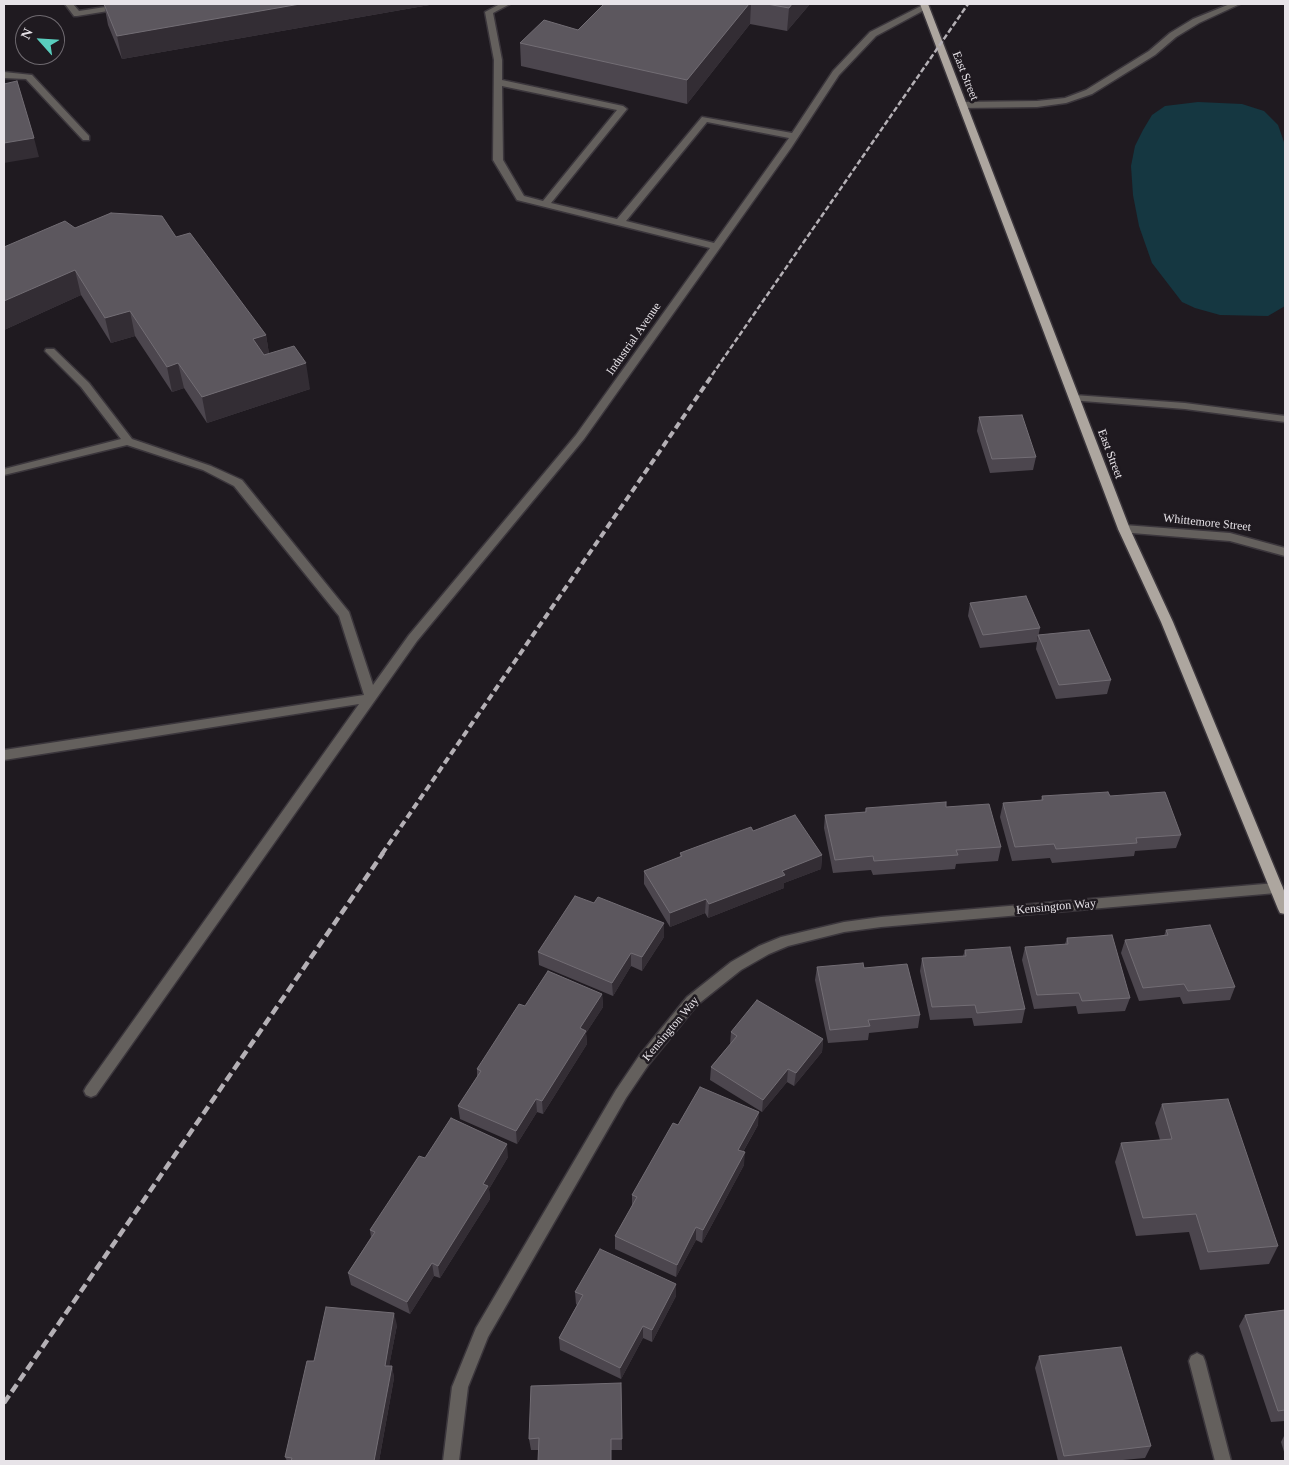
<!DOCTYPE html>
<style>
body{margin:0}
#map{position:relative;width:1289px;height:1465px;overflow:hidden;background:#1f1a20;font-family:"Times New Roman",serif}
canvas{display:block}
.frame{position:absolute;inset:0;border:5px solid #e7e3e8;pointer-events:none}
.north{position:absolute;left:15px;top:15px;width:50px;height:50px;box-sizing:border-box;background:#1f1a20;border:1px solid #6f6a70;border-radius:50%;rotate:296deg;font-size:14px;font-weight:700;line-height:20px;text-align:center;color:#e7e3e8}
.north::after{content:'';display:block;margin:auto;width:18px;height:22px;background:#59cebe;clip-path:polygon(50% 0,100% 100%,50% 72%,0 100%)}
</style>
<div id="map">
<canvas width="1289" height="1465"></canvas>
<div class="frame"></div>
<div class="north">N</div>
</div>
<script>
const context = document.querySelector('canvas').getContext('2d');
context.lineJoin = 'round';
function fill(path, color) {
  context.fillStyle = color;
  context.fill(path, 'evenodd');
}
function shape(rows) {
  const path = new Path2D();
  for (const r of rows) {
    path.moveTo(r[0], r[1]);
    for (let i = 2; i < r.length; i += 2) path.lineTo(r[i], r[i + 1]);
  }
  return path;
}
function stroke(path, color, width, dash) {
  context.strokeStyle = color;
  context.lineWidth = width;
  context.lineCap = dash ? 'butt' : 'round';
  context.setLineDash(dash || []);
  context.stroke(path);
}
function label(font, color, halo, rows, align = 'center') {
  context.font = font + ' "Times New Roman",serif';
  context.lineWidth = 5;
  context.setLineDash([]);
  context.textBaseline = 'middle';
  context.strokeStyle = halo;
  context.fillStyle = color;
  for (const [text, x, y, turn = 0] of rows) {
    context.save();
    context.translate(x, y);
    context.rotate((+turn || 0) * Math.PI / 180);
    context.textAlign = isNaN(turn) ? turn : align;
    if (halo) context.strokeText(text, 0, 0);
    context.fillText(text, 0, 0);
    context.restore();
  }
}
const water = shape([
 [1198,102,1242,104,1264,111,1278,125,1285,145,1285,306,1268,316,1220,315,1195,308,1182,302,1152,263,1139,226,1133,195,1131,166,1135,146,1143,130,1152,115,1165,106]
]);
const minor = shape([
 [65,4,73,4,79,11,125,4,143,4,139,6,77,16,74,16,65,4],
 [500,4,510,4,493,13,502,60,502,80,623,106,627,109,551,203,617,219,702,117,792,133,833,71,870,32,921,6,928,8,876,36,839,75,791,148,584,439,417,641,96,1095,91,1097,86,1095,84,1091,86,1087,359,704,4,760,4,750,364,695,339,616,234,486,203,470,127,445,4,475,4,469,121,439,81,387,45,351,46,349,54,349,89,383,132,439,211,466,242,480,349,612,373,685,409,635,576,435,710,248,517,200,493,160,494,60,485,12,500,4],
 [502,86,617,110,543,201,524,196,503,160,502,86],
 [707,122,789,138,714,243,626,221,707,122],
 [1230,4,1240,4,1199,23,1176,37,1155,55,1092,94,1066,103,1037,107,962,108,958,105,962,102,1037,101,1065,98,1086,90,1149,51,1170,33,1193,19,1230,4],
 [4,72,32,75,89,136,89,140,83,140,26,79,4,78,4,72],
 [1074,395,1185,403,1285,416,1285,422,1185,409,1070,400,1069,398,1074,395],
 [1124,525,1230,533,1285,548,1285,556,1230,541,1120,532,1118,529,1124,525],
 [1276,883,1281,884,1283,888,1281,892,1276,893,881,927,844,932,788,946,769,954,741,970,697,1005,649,1064,626,1098,488,1337,468,1387,459,1461,443,1461,452,1387,476,1328,616,1090,639,1056,687,997,731,962,759,946,781,937,844,922,881,917,1276,883],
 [1197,1353,1203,1356,1205,1361,1231,1461,1215,1461,1189,1361,1191,1356,1197,1353]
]);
const major = shape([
 [920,4,928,4,1130,529,1173,622,1285,893,1285,914,1280,913,1278,909,1161,622,1118,529,920,4]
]);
const railFar2 = shape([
 [712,375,968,4]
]);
const railFar1 = shape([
 [382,854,713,374]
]);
const rail = shape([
 [4,1403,383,853]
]);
const wall = shape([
 [104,4,435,4,122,59,108,25],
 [604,4,810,4,787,31,750,24,687,104,521,66,520,43,578,30],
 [75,228,176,237,266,335,269,354,310,389,207,423,184,388,172,392,135,336,111,343,81,295,4,330],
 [979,417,1036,457,1033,470,990,473,977,431],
 [970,603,1040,628,1037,642,980,648,968,616],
 [1038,635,1111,680,1107,694,1056,699,1036,649],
 [1042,796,1110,796,1181,835,1176,848,1135,851,1134,856,1052,863,1050,858,1012,861,1000,817,1003,803,1041,800],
 [946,807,1001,847,998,861,956,864,955,869,873,875,871,870,833,873,824,828,825,815,865,812,866,808],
 [753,831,822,855,821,869,784,883,784,888,708,918,705,913,670,927,644,884,644,871,680,857,680,853],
 [1166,930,1235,987,1230,1000,1183,1004,1180,997,1139,1001,1121,953,1125,940,1164,936],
 [664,937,642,971,631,966,613,996,539,965,538,952],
 [1067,938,1130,998,1125,1011,1078,1014,1076,1006,1034,1009,1022,960,1025,947,1065,944],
 [965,950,1025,1009,1022,1023,974,1026,972,1018,930,1020,920,971,922,958,963,956],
 [817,967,864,968,920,1015,918,1028,869,1033,868,1040,828,1043,815,980],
 [602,994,603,1007,586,1033,587,1044,543,1114,537,1112,517,1144,460,1119,458,1106,477,1077,477,1069,525,1006],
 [731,1032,823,1039,822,1052,794,1086,787,1082,762,1112,710,1080,711,1067,730,1044],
 [1162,1104,1278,1246,1269,1264,1200,1270,1189,1232,1136,1236,1115,1162,1121,1143,1160,1140,1155,1123],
 [678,1125,758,1125,743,1152,744,1165,702,1243,696,1240,676,1277,615,1249,615,1236,632,1206,632,1195],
 [508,1157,489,1189,490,1199,440,1278,434,1276,410,1314,351,1285,348,1273,371,1237,370,1230,425,1158],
 [575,1292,676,1296,652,1342,643,1338,621,1379,560,1350,559,1338,577,1305,576,1304],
 [1285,1310,1285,1421,1271,1422,1239,1326,1245,1315],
 [397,1325,389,1366,392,1366,394,1378,379,1461,287,1461,285,1457],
 [1039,1356,1151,1446,1145,1458,1112,1461,1058,1461,1035,1368],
 [621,1383,622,1450,531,1450,529,1439],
 [1285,1434,1285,1455,1281,1442]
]);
const shadedWall = shape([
 [300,4,435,4,122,59,117,36],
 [749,4,751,4,750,24,687,104,687,80],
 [792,4,810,4,787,31,789,8],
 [34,138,39,157,4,163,4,143],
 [75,270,81,295,4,330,4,301],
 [130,311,135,336,111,343,105,318],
 [266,335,270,360,257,365,253,339],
 [178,363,184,388,172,392,167,367],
 [306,363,310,389,207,423,202,397],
 [822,855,821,869,784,883,784,888,708,918,709,904,782,871],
 [706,899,705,913,670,927,670,913],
 [664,923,664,937,642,971,642,957],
 [631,953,631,966,613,996,612,983],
 [602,994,603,1007,586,1033,587,1044,543,1114,542,1101,580,1028],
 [823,1039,822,1052,794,1086,796,1073],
 [788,1069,787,1082,762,1112,763,1100],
 [536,1099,537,1112,517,1144,516,1131],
 [759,1112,758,1125,737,1162,738,1150],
 [507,1144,508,1157,489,1189,490,1199,440,1278,438,1266,483,1184],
 [745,1152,744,1165,702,1243,703,1230],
 [696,1227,696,1240,676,1277,677,1265],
 [432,1263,434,1276,410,1314,407,1302],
 [676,1284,676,1296,652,1342,652,1330],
 [394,1313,397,1325,387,1377,385,1366],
 [643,1326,643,1338,621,1379,620,1368],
 [392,1366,394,1378,379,1461,374,1461]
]);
const building = shape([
 [104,4,300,4,117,36,104,4],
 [604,4,749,4,687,80,520,43,544,20,578,30,604,4],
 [767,4,792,4,789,8,767,4],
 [17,81,34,138,4,143,4,84,17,81],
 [111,213,162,216,176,237,190,233,266,335,253,339,264,355,294,346,306,363,202,397,178,363,167,367,130,311,105,318,75,270,4,301,4,247,65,221,75,228,111,213],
 [1022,415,1036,457,992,459,979,417,1022,415],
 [1026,596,1040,628,983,635,970,603,1026,596],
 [1089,630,1111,680,1059,685,1038,635,1089,630],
 [1108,792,1110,796,1165,792,1181,835,1136,838,1137,843,1056,849,1054,844,1015,847,1003,803,1043,800,1042,796,1108,792],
 [946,802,946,807,989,804,1001,847,956,850,958,855,874,861,873,856,835,860,825,815,866,812,866,808,946,802],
 [795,815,822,855,782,871,785,875,709,904,706,899,670,913,644,871,682,856,680,853,715,840,751,827,753,831,795,815],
 [575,896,594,903,598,897,664,923,642,957,631,953,612,983,538,952,575,896],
 [1210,925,1235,987,1188,991,1184,984,1143,988,1125,940,1168,935,1166,930,1210,925],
 [1112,935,1130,998,1082,1001,1079,993,1037,995,1025,947,1068,944,1067,938,1112,935],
 [1010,947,1025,1009,977,1013,975,1005,932,1007,922,958,966,956,965,950,1010,947],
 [863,963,864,968,907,964,920,1015,868,1020,870,1026,830,1030,817,967,863,963],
 [548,971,602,994,580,1028,586,1031,542,1101,536,1099,516,1131,458,1106,481,1071,477,1069,519,1004,525,1006,548,971],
 [757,1000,823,1039,796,1073,788,1069,763,1100,711,1067,737,1036,731,1032,757,1000],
 [700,1087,759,1112,738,1150,745,1152,703,1230,696,1227,677,1265,615,1236,637,1197,632,1195,673,1123,678,1125,700,1087],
 [1228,1099,1278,1246,1208,1252,1196,1214,1143,1218,1121,1143,1172,1139,1162,1104,1228,1099],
 [451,1118,507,1144,483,1184,488,1186,438,1266,432,1263,407,1302,348,1273,375,1232,370,1230,419,1156,425,1158,451,1118],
 [600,1249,676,1284,652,1330,643,1326,620,1368,559,1338,583,1295,575,1292,600,1249],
 [326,1307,394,1313,385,1366,392,1366,374,1461,291,1461,292,1458,285,1457,307,1361,314,1361,326,1307],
 [1285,1310,1285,1410,1278,1411,1245,1315,1285,1310],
 [1121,1347,1151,1446,1064,1456,1039,1356,1121,1347],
 [621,1383,622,1439,611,1439,611,1461,538,1461,539,1438,529,1439,531,1386,621,1383]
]);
const streetNames = [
 ["East Street",965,76,68],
 ["Industrial Avenue",634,339,-55],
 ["East Street",1110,454,69],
 ["Whittemore Street",1207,523,6],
 ["Kensington Way",1056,907,-5],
 ["Kensington Way",671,1029,-50]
];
fill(water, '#153741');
stroke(minor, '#3b363c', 3);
stroke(major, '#3b363c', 3);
fill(minor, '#64605d');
fill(major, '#ada69f');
stroke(railFar2, '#b4b0b5', 2.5, [5.5, 2.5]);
stroke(railFar1, '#b4b0b5', 4, [7, 4]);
stroke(rail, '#b4b0b5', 4.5, [9, 4.5]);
fill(wall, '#4c464e');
fill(shadedWall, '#332d34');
fill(building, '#5c575e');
stroke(building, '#726d74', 1);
label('12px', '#e7e3e8', '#1f1a20', streetNames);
</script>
